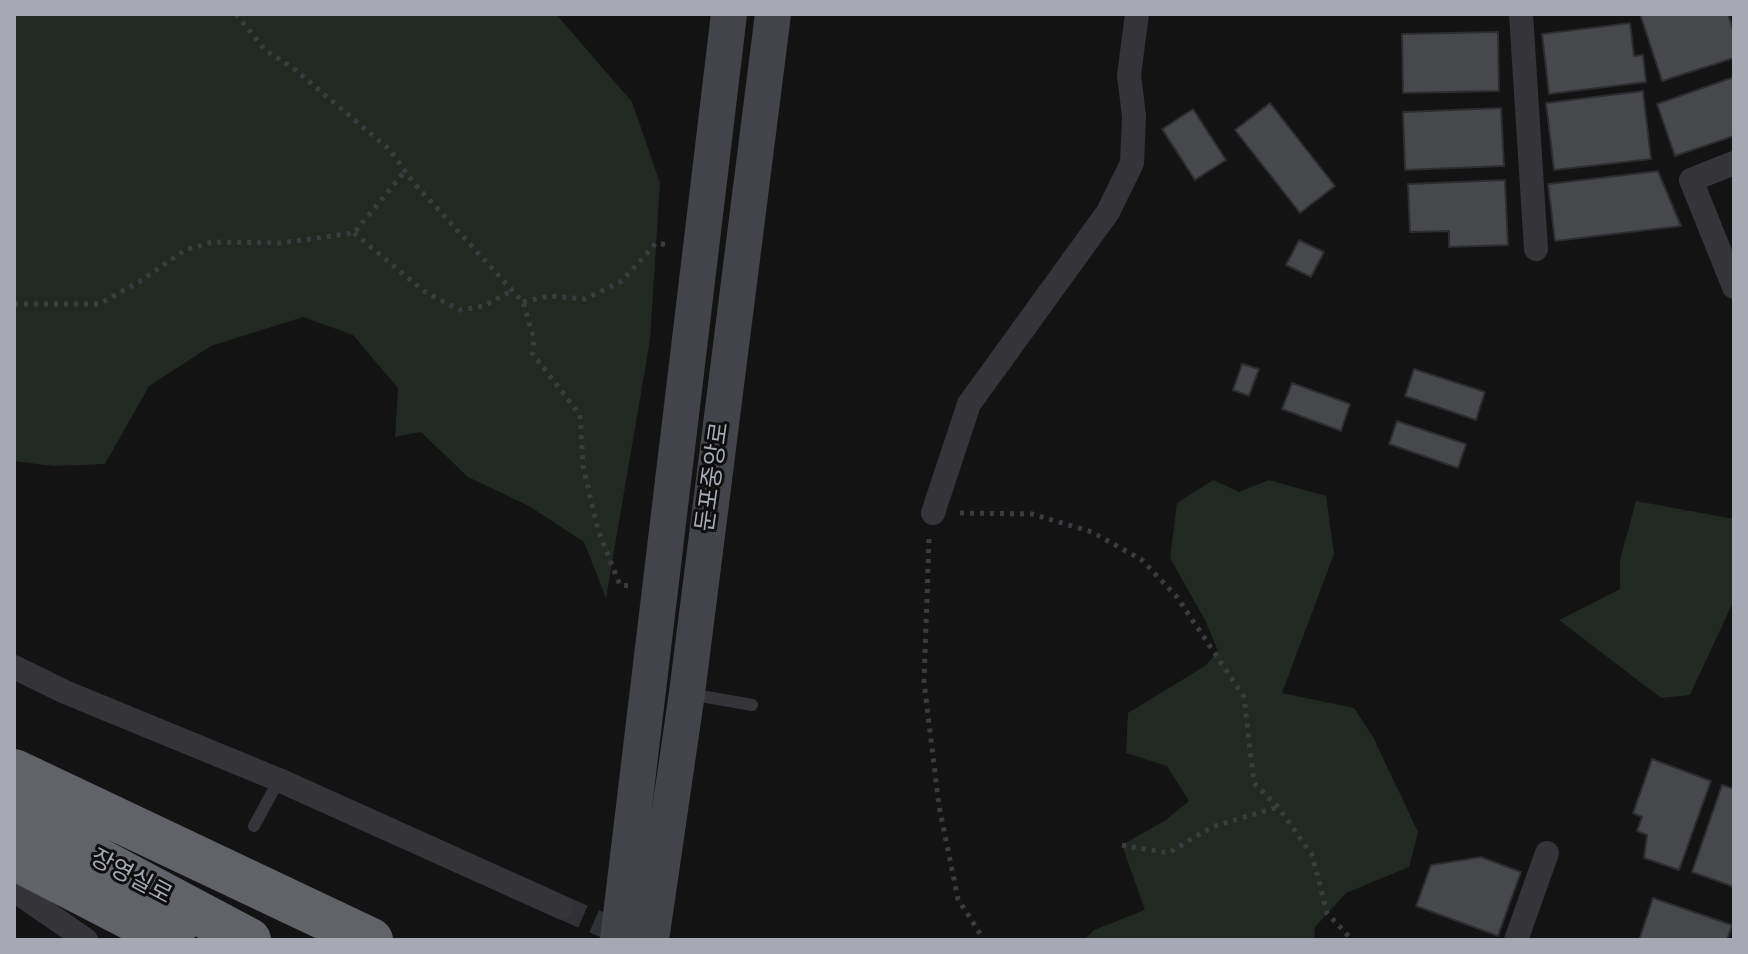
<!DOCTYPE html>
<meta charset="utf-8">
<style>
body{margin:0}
#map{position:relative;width:1748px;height:954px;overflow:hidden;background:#131314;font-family:"Open Sans",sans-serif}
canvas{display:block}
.frame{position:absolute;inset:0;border:16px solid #a6a9b3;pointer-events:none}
</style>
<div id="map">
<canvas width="1748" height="954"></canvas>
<div class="frame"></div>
</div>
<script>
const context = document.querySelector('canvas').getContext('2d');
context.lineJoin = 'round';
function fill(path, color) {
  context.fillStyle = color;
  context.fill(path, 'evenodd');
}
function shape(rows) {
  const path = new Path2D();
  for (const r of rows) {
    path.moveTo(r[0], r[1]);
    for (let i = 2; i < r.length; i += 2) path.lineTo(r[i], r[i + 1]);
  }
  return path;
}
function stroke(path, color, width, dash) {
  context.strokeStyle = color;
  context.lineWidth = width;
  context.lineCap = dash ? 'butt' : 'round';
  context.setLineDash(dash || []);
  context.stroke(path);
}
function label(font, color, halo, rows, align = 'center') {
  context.font = font + ' "Open Sans","Noto Sans KR",sans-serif';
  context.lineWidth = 6;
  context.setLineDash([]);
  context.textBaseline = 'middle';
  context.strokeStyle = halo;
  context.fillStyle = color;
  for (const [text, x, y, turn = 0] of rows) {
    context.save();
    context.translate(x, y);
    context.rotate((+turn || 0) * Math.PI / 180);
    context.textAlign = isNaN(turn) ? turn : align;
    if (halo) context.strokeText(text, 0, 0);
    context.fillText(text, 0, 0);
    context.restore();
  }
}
const green = shape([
 [14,14,556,14,632,102,660,183,650,340,606,598,584,542,529,506,468,477,421,432,395,437,398,388,353,335,303,317,211,346,149,386,105,464,53,466,14,461],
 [1213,480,1239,492,1269,480,1326,496,1334,554,1282,693,1354,708,1373,737,1418,832,1409,867,1346,893,1315,927,1314,940,1084,940,1094,930,1145,910,1122,845,1166,820,1189,801,1167,766,1126,753,1128,713,1205,666,1218,651,1205,620,1170,558,1177,503],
 [1636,501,1734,519,1734,600,1690,695,1661,698,1559,620,1620,589,1620,560]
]);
const building = shape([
 [1640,14,1728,14,1734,32,1734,58,1662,81,1640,14],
 [1630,23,1634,56,1643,55,1646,82,1549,94,1542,34,1630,23],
 [1498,32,1499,91,1403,93,1402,34,1498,32],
 [1734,77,1734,136,1675,156,1657,104,1734,77],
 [1643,91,1651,159,1554,170,1546,103,1643,91],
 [1270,103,1335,186,1300,213,1235,130,1270,103],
 [1501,108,1504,166,1405,170,1403,112,1501,108],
 [1193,109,1226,160,1195,180,1162,129,1193,109],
 [1658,171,1681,226,1555,241,1548,184,1658,171],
 [1505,180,1508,245,1449,247,1449,231,1410,232,1408,184,1505,180],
 [1299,240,1324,252,1311,277,1286,265,1299,240],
 [1242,364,1259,369,1249,396,1233,390,1242,364],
 [1414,369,1485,392,1476,420,1405,396,1414,369],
 [1292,383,1350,404,1341,431,1282,409,1292,383],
 [1397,421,1466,444,1458,468,1389,444,1397,421],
 [1652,759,1711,781,1679,870,1644,858,1647,835,1637,831,1642,817,1633,813,1652,759],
 [1722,785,1734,789,1734,887,1692,872,1722,785],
 [1481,857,1521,872,1498,936,1416,906,1431,865,1481,857],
 [1653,898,1732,925,1727,940,1639,940,1653,898]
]);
const streetTunnel = shape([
 [561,907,631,937]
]);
const path = shape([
 [236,14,265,50,293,68,390,150,413,182,523,302,534,339,532,353,580,415,583,466,598,530,620,585,631,586],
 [354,233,425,292,460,310,484,306,511,291],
 [523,302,549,296,585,299,622,281,656,243,668,245],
 [14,304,99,304,139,282,185,250,212,242,280,243,354,233,405,171],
 [960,513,1032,514,1092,532,1142,560,1177,597,1244,697,1254,783,1278,807,1312,855,1327,913,1352,940],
 [929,539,924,682,939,806,958,899,984,940],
 [1122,845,1168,853,1212,827,1278,807]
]);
const lane = shape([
 [690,694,752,705],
 [254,826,279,780]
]);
const street = shape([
 [1521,14,1536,249],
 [1734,163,1691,180,1734,287],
 [933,513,969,404,1108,212,1132,163,1134,116,1129,75,1137,14],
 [14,667,65,692,279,780,561,907],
 [14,890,86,940],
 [1516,940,1547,853]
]);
const secondary = shape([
 [618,940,729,14],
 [651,940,687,693,773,14]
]);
const highway = shape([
 [14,771,371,940],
 [14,815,249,940],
 [14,858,173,940]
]);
const streetNames = [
 ["둔포중앙로",713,477,-82],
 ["장영실로",131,877,28]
];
fill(green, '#222923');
fill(building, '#47484c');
stroke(building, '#2d2d30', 2);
stroke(streetTunnel, '#303134', 24, [24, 12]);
stroke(path, '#3b3c40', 5, [4, 6]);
stroke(lane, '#353539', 12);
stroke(street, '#353539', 24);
stroke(secondary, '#434449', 36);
stroke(highway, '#616369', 44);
label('24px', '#a6a9b3', '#0e0e0f', streetNames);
</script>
